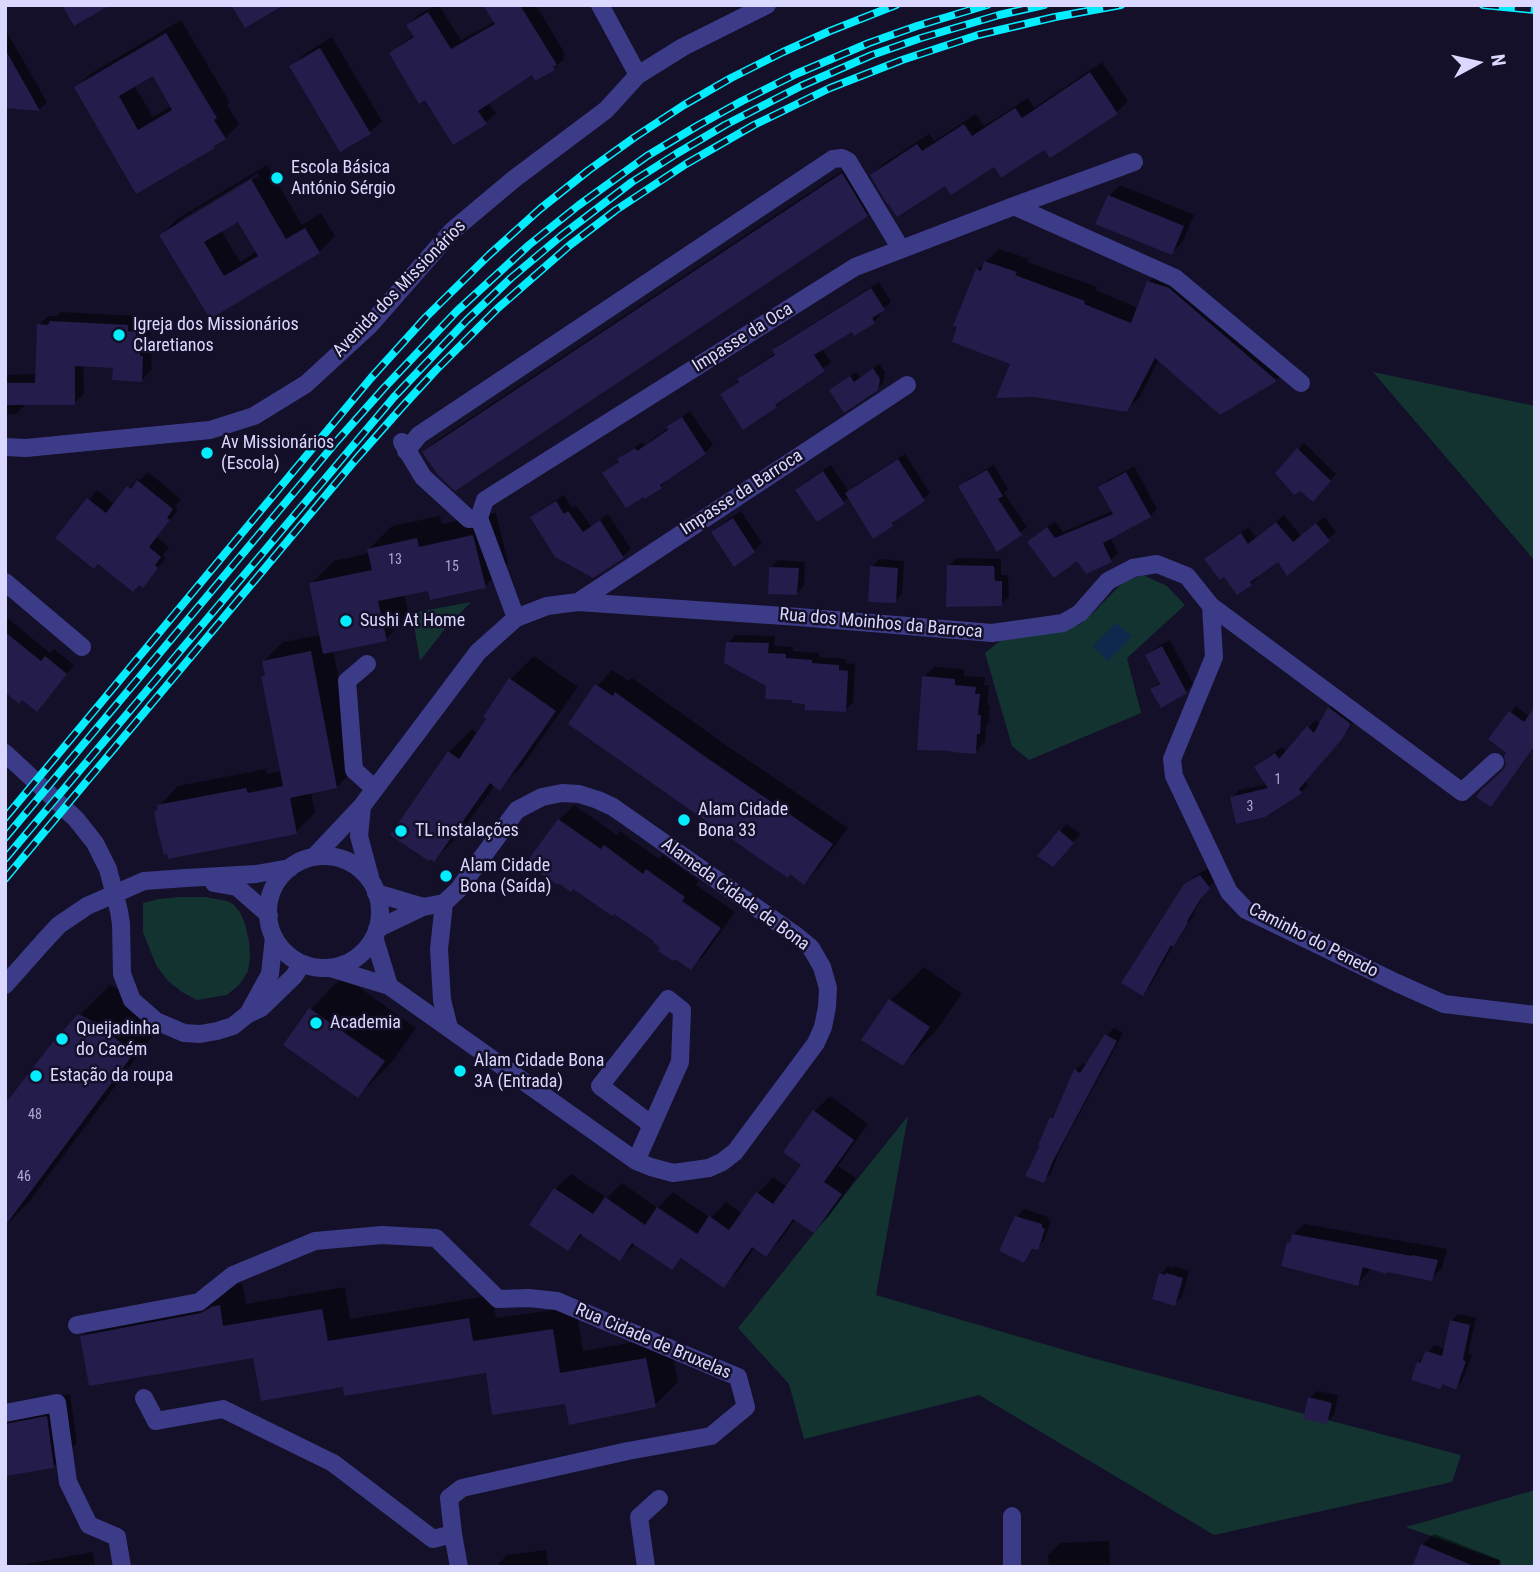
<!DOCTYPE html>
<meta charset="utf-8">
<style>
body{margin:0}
#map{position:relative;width:1540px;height:1572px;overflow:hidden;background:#141029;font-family:"Roboto Condensed",sans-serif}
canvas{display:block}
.frame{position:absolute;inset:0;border:7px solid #dbd8ff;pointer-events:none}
.north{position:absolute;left:1442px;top:28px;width:70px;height:70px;-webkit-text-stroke:5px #141029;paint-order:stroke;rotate:82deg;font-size:19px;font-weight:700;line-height:28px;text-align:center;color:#dbd8ff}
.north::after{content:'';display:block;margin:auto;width:24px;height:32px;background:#dbd8ff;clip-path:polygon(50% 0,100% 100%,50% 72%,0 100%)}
</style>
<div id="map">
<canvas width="1540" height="1572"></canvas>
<div class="frame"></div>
<div class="north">N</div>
</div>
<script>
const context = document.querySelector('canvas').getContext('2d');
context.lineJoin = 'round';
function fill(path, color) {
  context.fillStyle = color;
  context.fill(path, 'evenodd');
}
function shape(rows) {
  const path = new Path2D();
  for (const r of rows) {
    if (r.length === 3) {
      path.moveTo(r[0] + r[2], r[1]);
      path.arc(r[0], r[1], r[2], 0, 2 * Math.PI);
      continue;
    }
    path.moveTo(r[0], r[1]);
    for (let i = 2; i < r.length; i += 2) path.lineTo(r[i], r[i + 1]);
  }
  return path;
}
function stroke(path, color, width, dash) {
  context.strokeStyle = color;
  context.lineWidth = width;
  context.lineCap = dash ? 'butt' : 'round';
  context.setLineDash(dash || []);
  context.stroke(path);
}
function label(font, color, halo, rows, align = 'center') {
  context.font = font + ' "Roboto Condensed",sans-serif';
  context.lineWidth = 5;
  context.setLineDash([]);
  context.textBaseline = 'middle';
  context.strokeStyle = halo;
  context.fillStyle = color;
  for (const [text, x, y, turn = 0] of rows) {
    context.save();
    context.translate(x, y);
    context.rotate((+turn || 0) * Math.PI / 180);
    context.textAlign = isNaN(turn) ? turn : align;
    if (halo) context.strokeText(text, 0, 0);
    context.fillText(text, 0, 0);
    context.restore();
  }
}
const green = shape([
 [1373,372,1535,406,1535,561],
 [1143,575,1167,586,1185,605,1127,658,1141,713,1029,760,1012,746,985,653,1000,641,1079,625,1093,613,1124,581],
 [471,602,444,630,420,661,412,613],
 [180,897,205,897,227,901,233,904,240,912,245,924,249,941,250,957,248,971,240,984,227,995,197,1000,182,992,168,981,156,965,143,932,143,903,159,899],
 [908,1116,876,1295,1092,1358,1461,1455,1452,1482,1214,1535,979,1395,804,1439,789,1384,738,1328],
 [1535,1490,1535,1567,1499,1567,1501,1561,1406,1527]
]);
const water = shape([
 [1116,623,1132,636,1108,661,1093,646]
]);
const shadow = shape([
 [436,5,439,5,461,40,496,21,485,5,536,5,565,54,563,56,564,59,554,68,536,79,532,73,488,102,496,113,486,122,454,142,426,98,391,54,401,44,415,35,408,25,418,15],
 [181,20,230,103,227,105,239,124,225,138,136,191,76,88,90,74],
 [153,74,172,106,153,117,134,85],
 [5,29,47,102,40,109,5,106],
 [332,37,382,121,370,132,341,150,292,66,303,55],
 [1102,62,1128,101,1117,112,1045,147,945,184,872,175,883,164,929,134,934,141,976,114,984,126,1028,98,1034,108],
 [854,163,878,203,867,215,424,452,436,441],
 [267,165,302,225,321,213,335,236,319,252,210,317,161,235,177,219],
 [258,173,259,176,177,226,177,222],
 [239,220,258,251,240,262,221,230],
 [1120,185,1194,215,1183,241,1172,253,1109,196],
 [999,249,1029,259,1027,262,1097,287,1096,290,1138,308,1149,282,1162,269,1289,367,1276,380,1220,412,1159,359,1140,397,1126,410,1012,363,977,270],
 [879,282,891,302,879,312,881,314,874,322,853,330,822,349,831,362,776,406,723,394,730,387,740,380,739,379,747,372,776,353,774,350,782,343],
 [61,312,136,316,136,323,145,323,145,327,150,327,149,347,152,348,151,370,141,380,114,366,83,364,84,394,74,403,25,405,16,414,5,415,5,375,37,374,39,325,48,316,57,316],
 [879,364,885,372,883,383,877,389,831,390,856,372,860,377],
 [690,411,713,445,705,453,667,478,661,487,604,473,620,460,627,452,643,442,645,445],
 [1304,443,1336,474,1319,494,1277,473],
 [905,454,930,493,892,524,849,497,844,502,797,490,804,483,831,465,849,492,853,487],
 [994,465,1008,489,1004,493,1027,527,997,550,961,487,967,480],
 [1134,466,1157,509,1150,516,1110,537,1118,553,1111,560,1077,559,1037,535,1055,521,1063,532,1113,511,1101,488,1108,480],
 [148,472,181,499,175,507,178,510,157,537,169,547,163,555,166,558,143,586,57,538,97,490,115,504,138,478,140,480],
 [564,495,572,508,576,505,591,526,608,514,631,549,623,556,593,576,532,518,540,510],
 [741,511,762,543,754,550,734,564,713,532,720,525],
 [496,513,508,563,485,586,429,589,404,594,409,616,386,639,333,650,356,767,337,787,311,792,315,813,296,832,159,809,159,806,178,786,266,769,267,774,282,771,263,677,266,673,264,661,283,642,321,635,311,584,334,561,370,553,369,549,392,526,440,516,442,524],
 [1284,515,1301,536,1324,517,1336,532,1288,573,1278,559,1257,575,1258,577,1251,584,1225,575,1206,559,1213,552,1249,527,1256,538],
 [957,558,1001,559,1001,575,1008,575,1009,597,1001,604,949,565],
 [879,559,904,561,902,594,895,601,872,567],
 [778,560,805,562,804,586,797,593,771,567],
 [5,616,50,653,54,649,74,665,45,701,22,698,5,690],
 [735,635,775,636,774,646,793,647,793,651,819,653,819,657,846,659,846,663,855,664,853,703,845,710,794,698,767,685,728,643],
 [1170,640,1193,684,1186,692,1152,689,1160,681,1147,655,1155,648],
 [534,656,578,687,523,765,500,788,495,785,457,837,434,860,449,752,472,729,478,734,511,679],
 [934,667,964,669,964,676,985,677,984,685,989,685,987,705,990,705,989,722,986,726,985,742,975,752,924,677],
 [612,670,629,681,632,678,723,743,848,828,819,867,804,883,597,686],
 [1337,701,1357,716,1349,729,1305,781,1308,785,1301,792,1232,798,1239,790,1268,784,1256,767,1264,760,1282,747,1287,753,1315,720,1321,725,1329,708],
 [1516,706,1530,717,1535,713,1535,746,1505,770,1509,753,1491,738],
 [574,805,617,835,620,831,659,859,663,855,699,881,696,885,735,912,706,953,691,968,663,948,559,820],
 [1067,824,1080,834,1060,858,1060,831],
 [1208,868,1216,879,1207,890,1194,912,1195,914,1180,937,1174,944,1150,986,1143,993,1186,885,1194,877],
 [924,967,962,994,936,1031,903,1064,863,1039,891,1000],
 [343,976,416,1028,391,1063,358,1096,285,1045,311,1009],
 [110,985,127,994,163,1022,28,1203,5,1226,5,1107,80,1015],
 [1114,1028,1123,1033,1059,1152,1051,1173,1043,1181,1042,1144,1051,1118,1057,1111,1076,1070,1083,1063,1087,1065,1107,1035],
 [830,1096,868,1124,838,1166,856,1178,829,1216,814,1231,796,1218,781,1239,766,1254,755,1247,739,1270,723,1286,683,1257,672,1268,636,1243,620,1259,583,1234,568,1249,555,1189,571,1174,607,1198,622,1183,658,1208,673,1192,711,1218,726,1202,743,1214,758,1193,773,1177,787,1187,803,1165,815,1111],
 [1024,1209,1049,1217,1048,1220,1051,1221,1044,1240,1037,1248,1035,1247,1024,1261,1017,1217],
 [1304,1224,1447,1249,1442,1268,1431,1279,1370,1267,1368,1273,1357,1284,1289,1243,1292,1240,1293,1235],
 [1168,1266,1173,1268,1175,1266,1189,1271,1182,1297,1174,1304,1161,1274],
 [242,1283,246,1304,345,1287,350,1319,492,1295,496,1318,576,1307,583,1351,669,1336,678,1382,655,1405,567,1402,487,1371,344,1385,255,1356,82,1337,105,1313,226,1291,236,1284],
 [1458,1314,1476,1318,1468,1353,1472,1355,1462,1381,1455,1388,1444,1383,1440,1387,1418,1363,1434,1345,1445,1349,1451,1321],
 [1317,1391,1338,1395,1334,1415,1326,1422,1310,1398],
 [70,1394,77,1443,54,1466,5,1474,5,1408,12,1407,18,1401,23,1400,31,1402],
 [1434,1534,1500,1560,1498,1567,1414,1567,1422,1545],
 [1109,1541,1110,1567,1049,1567,1048,1555,1060,1543],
 [546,1550,549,1567,500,1567,499,1563,507,1555],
 [93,1552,95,1567,8,1567]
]);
const building = shape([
 [62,5,110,5,74,26],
 [231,5,284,5,245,28],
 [483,5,520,5,557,65,553,67,555,70,535,81,532,75,478,111,487,124,453,145,425,100,419,104,389,53,414,37,406,25,428,12,451,49,495,24],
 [166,33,217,118,214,120,226,139,214,146,215,148,136,194,74,87],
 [153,76,172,110,138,130,119,96],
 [320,48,371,134,340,152,289,66],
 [5,49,40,111,5,108],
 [1090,72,1118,114,1050,158,1044,150,1001,178,994,167,951,195,945,186,897,217,888,203,887,204,870,175,917,144,922,151,964,124,972,136,1015,108,1022,118],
 [842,173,868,216,455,491,438,475,422,452],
 [251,179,286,239,305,228,320,253,210,319,159,235],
 [238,222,258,256,224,276,204,242],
 [1108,195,1184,226,1172,255,1095,224],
 [984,261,1017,272,1015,275,1085,301,1084,304,1131,323,1147,281,1169,288,1277,381,1220,415,1155,358,1127,412,1034,397,996,398,1010,364,952,342,957,327,953,326,976,269,981,271],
 [871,288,885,310,872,318,875,323,854,336,852,332,814,355,825,371,775,405,777,407,743,430,720,394,739,382,737,379,775,355,772,350],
 [50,321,128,325,128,331,136,332,136,336,141,336,140,356,143,356,142,382,112,380,113,368,75,366,75,405,5,405,5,383,35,383,37,324,48,325],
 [873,368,880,379,878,390,844,413,829,390,850,376,854,382],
 [682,417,706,454,660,485,662,488,645,499,644,497,626,508,602,473,619,462,617,459,635,448,637,451,668,430,666,427],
 [1297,448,1331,481,1313,502,1300,491,1294,495,1275,473],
 [898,459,925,501,892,523,893,526,873,539,845,493],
 [987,470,1003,496,998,499,1022,535,997,552,958,486],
 [823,471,845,504,817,522,795,490],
 [1126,472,1151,517,1103,543,1112,562,1086,574,1077,561,1054,578,1027,542,1047,527,1055,538,1113,514,1098,487],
 [137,480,173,509,167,518,170,520,149,547,161,557,155,565,158,568,143,588,139,585,133,592,98,564,94,569,55,538,87,498,106,513,127,486,131,489],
 [556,501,564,514,568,511,583,532,600,520,624,558,593,578,555,557,530,517],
 [733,518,755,552,734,567,711,532],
 [1276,522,1293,542,1316,523,1330,541,1287,576,1278,562,1250,582,1252,585,1237,595,1224,577,1220,580,1204,559,1241,533,1248,544],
 [473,535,486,588,430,600,428,591,378,601,387,641,323,654,309,583,372,570,367,549,417,538,419,547],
 [947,565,994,566,995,581,1002,581,1002,606,946,607],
 [870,566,898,568,896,603,868,602],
 [769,567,799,568,797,595,768,594],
 [5,632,41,661,45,656,67,674,37,712,22,700,19,704,5,692],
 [726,642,769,643,768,653,786,654,786,658,812,660,812,663,839,665,839,670,848,671,846,712,805,710,805,704,792,703,792,700,765,699,766,686,724,663],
 [1162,646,1187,693,1161,708,1150,689,1160,684,1145,655],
 [311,651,337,788,290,798,297,834,168,859,167,854,164,855,158,832,154,811,158,810,157,805,246,788,248,793,283,786,261,676,265,676,262,661],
 [922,676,955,679,955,685,976,687,975,694,980,694,978,715,981,715,980,734,977,734,976,754,951,752,951,751,917,750],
 [509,678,556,711,500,791,490,783,434,862,431,859,429,861,390,835,448,751,459,759,486,719,483,717],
 [595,684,613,696,615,692,707,758,833,844,804,885,790,874,788,878,763,861,568,724],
 [1328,707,1351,724,1342,739,1299,789,1302,793,1265,817,1236,824,1230,797,1268,788,1254,767,1275,753,1279,759,1307,726,1314,733],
 [1535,707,1535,745,1491,807,1476,797,1481,790,1503,770,1506,765,1504,756,1506,753,1488,739,1509,711,1524,722],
 [558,819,601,849,604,845,643,874,646,869,685,897,682,901,721,928,691,970,675,959,673,961,658,951,660,948,653,942,654,941,614,914,612,916,573,889,571,892,558,883,558,885,540,873,542,870,528,860],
 [1059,830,1074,843,1053,867,1037,856],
 [1200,875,1210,888,1200,900,1187,921,1188,923,1173,947,1171,945,1143,996,1121,983,1184,884],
 [889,999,930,1027,903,1066,861,1040],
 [309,1008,385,1061,358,1098,283,1045],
 [78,1014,96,1023,134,1053,5,1226,5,1104,52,1043],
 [1105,1034,1117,1041,1053,1161,1044,1183,1025,1176,1040,1145,1038,1145,1050,1117,1053,1118,1074,1069,1080,1073],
 [813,1110,854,1140,824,1182,842,1194,814,1233,793,1219,766,1257,752,1247,724,1288,681,1258,672,1270,632,1243,620,1261,580,1234,568,1251,529,1225,554,1188,593,1214,605,1197,645,1225,657,1207,697,1234,709,1216,729,1230,756,1192,773,1204,801,1165,783,1152],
 [1015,1216,1042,1224,1042,1228,1045,1229,1038,1250,1032,1249,1024,1263,999,1251],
 [1292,1234,1412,1256,1412,1255,1438,1260,1432,1281,1387,1272,1387,1274,1363,1267,1358,1286,1281,1266,1287,1242,1290,1243],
 [1159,1273,1165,1275,1166,1273,1183,1278,1175,1306,1152,1299],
 [220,1305,223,1326,322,1309,328,1341,469,1318,473,1341,553,1329,560,1373,646,1358,656,1407,569,1425,565,1404,492,1415,486,1373,344,1396,343,1387,261,1401,253,1358,89,1386,80,1336,201,1313,211,1307],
 [1450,1320,1470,1325,1463,1360,1466,1361,1456,1390,1443,1384,1440,1389,1411,1380,1417,1362,1420,1363,1426,1351,1442,1356],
 [1308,1397,1332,1403,1327,1424,1303,1419],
 [47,1416,54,1468,5,1476,5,1424],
 [1421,1544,1474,1566,1474,1567,1412,1567]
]);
const minor = shape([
 [600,5,638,75],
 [1014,206,1175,278,1301,383],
 [402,442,423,477,469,519,479,518],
 [5,447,26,448,210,430,254,416,306,384,369,326,452,231,514,179,606,110,638,75,683,47,767,5],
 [406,451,419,435,833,159,842,158,848,161,901,249],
 [5,582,82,647],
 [578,602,907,385],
 [1211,606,1214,657,1172,759,1174,776,1229,892,1246,910,1397,983,1444,1004,1535,1015],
 [516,618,479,518,485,500,855,267,1014,206,1134,162],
 [367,664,347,681,354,770,375,789],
 [5,753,76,819,95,843,108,869,119,911,121,924,122,974,132,1000,156,1021,184,1033,200,1034,217,1031,233,1026,248,1014,261,1008,294,976,302,964],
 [362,806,359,836,371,881],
 [324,912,56],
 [314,857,362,806,478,652,516,618,547,606,578,602,799,617,992,633,1063,623,1080,613,1108,581,1133,568,1157,564,1187,576,1211,606,1462,792,1495,762],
 [186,878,256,874,290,868],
 [214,883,237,887,269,915],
 [376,893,423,907],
 [444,903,439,949,442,1000,449,1028],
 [374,937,389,986],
 [330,968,389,986,636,1161,651,1167,673,1173,709,1168,722,1162,735,1152,816,1043,823,1027,827,1007,828,988,822,967,811,948,794,934,613,807,598,800,579,794,562,793,542,797,517,810,458,890,444,903,423,907,377,929],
 [5,985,45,940],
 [248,1014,270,974,274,937],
 [636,1161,680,1062,682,1010,668,999,600,1086,652,1125],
 [77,1325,199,1302,233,1275,315,1241,382,1235,436,1238,498,1299,529,1298,557,1301,738,1377,746,1407,711,1436,628,1451,462,1488,449,1498,453,1534,433,1539,333,1463,223,1409,156,1421,144,1398],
 [5,1413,57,1403,68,1482,89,1525,117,1537,122,1567],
 [1012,1516,1012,1567],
 [453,1534,459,1567],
 [646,1567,639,1517,659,1499]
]);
const rail = shape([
 [1483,5,1535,10],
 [5,818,371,378,426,317,489,255,540,209,589,170,635,137,684,105,731,78,783,52,830,31,896,5],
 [5,838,337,441,384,388,457,311,529,245,579,205,647,156,697,126,742,101,796,74,869,43,917,26,987,5],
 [5,859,394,397,467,320,511,278,561,236,632,182,676,154,725,125,801,86,872,55,921,38,999,15,1044,5],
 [5,879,357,458,403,406,436,370,498,308,570,245,616,210,686,164,754,125,830,88,902,60,978,35,1055,17,1121,5]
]);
const minorBridge = shape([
 [45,940,59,925,87,906,144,881,186,878]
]);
const markers = [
 [277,178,7,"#04edfe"],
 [119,335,7,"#04edfe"],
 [207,453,7,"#04edfe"],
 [346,621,7,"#04edfe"],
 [684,820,7,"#04edfe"],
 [401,831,7,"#04edfe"],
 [446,876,7,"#04edfe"],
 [316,1023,7,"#04edfe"],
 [62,1039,7,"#04edfe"],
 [460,1071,7,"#04edfe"],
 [36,1076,7,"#04edfe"]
];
const numberNames = [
 ["13",395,560],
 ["15",452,567],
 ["1",1278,780],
 ["3",1250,807],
 ["48",35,1115],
 ["46",24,1177]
];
const poiNames = [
 ["Escola Básica",291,168],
 ["António Sérgio",291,189],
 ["Igreja dos Missionários",133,325],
 ["Claretianos",133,346],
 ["Av Missionários",221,443],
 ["(Escola)",221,464],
 ["Sushi At Home",360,621],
 ["Alam Cidade",698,810],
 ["Bona 33",698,831],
 ["TL instalações",415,831],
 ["Alam Cidade",460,866],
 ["Bona (Saída)",460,887],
 ["Academia",330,1023],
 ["Queijadinha",76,1029],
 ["do Cacém",76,1050],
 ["Alam Cidade Bona",474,1061],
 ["3A (Entrada)",474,1082],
 ["Estação da roupa",50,1076]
];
const streetNames = [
 ["Avenida dos Missionários",400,289,-46],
 ["Impasse da Oca",743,338,-32],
 ["Impasse da Barroca",742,493,-33],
 ["Rua dos Moinhos da Barroca",881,624,5],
 ["Alameda Cidade de Bona",735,895,36],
 ["Caminho do Penedo",1313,941,27],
 ["Rua Cidade de Bruxelas",653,1342,23]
];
fill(green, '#133331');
fill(water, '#0f284e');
fill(shadow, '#0007');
fill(building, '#241c4a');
stroke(minor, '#3c3b87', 18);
stroke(rail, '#04edfe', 8);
stroke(rail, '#141029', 5, [16]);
stroke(minorBridge, '#3c3b87', 18);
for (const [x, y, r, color] of markers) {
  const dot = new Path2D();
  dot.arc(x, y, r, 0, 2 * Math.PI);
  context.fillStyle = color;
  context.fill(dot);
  stroke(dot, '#141029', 2.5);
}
label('14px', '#ada9d2', null, numberNames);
label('18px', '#dbd8ff', '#141029', poiNames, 'left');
label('18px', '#dbd8ff', '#141029', streetNames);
</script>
